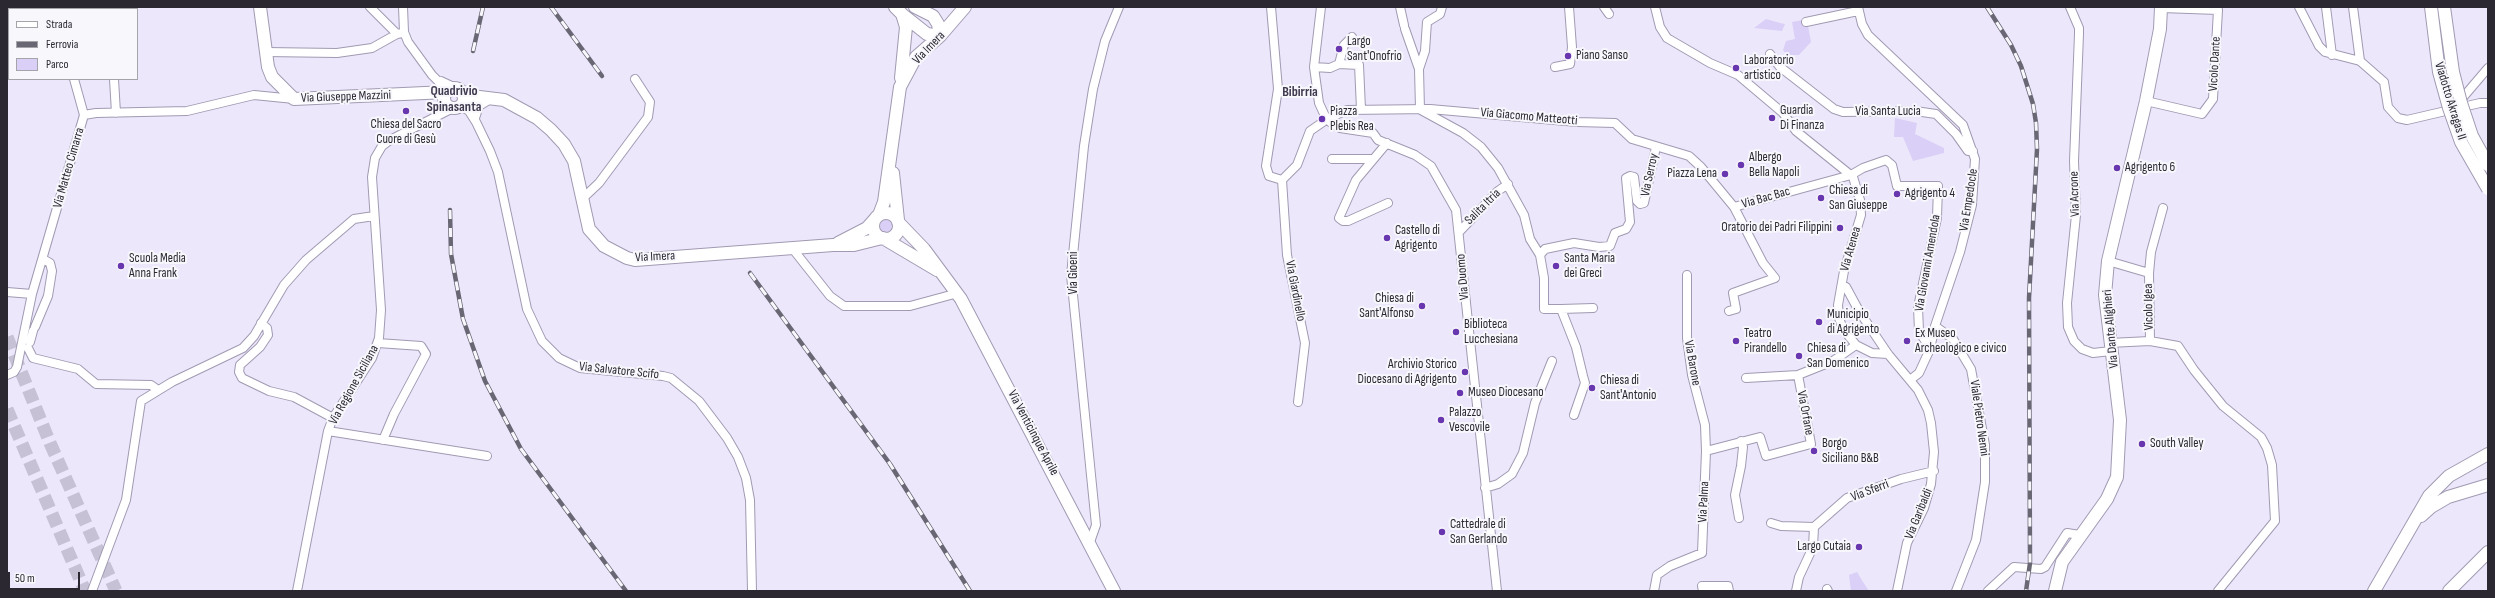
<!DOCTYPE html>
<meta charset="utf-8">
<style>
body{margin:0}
#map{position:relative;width:2495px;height:598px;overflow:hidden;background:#ede7fc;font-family:"Sofia Sans Condensed",sans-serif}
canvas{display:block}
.frame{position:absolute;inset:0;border:8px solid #2b2832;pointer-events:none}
.legend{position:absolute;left:8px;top:8px;width:130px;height:72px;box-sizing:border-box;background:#f8f7fc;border:1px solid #a6a4ab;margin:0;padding:5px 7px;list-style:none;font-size:12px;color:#2b2832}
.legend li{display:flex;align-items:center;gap:8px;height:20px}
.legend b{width:20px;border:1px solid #a6a4ab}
.scale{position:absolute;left:8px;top:572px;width:72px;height:18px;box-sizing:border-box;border:2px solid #2b2832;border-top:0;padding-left:5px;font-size:12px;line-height:14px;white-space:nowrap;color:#2b2832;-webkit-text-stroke:3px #f8f7fc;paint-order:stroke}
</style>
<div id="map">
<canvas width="2495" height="598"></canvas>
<div class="frame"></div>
<ul class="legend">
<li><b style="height:5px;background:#fff"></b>Strada</li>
<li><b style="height:5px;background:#6a6774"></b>Ferrovia</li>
<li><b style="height:11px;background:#dacff7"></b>Parco</li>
</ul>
<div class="scale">50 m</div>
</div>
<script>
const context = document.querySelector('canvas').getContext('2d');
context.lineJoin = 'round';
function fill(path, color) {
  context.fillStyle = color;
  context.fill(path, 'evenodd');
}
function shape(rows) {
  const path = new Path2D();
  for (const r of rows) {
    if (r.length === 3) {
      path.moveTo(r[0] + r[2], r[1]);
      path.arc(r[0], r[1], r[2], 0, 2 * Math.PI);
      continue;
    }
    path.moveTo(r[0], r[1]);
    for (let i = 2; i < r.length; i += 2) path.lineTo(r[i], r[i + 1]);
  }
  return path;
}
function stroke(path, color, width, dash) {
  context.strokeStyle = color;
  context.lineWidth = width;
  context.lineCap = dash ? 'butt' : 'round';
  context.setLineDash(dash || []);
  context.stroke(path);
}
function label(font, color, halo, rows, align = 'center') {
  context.font = font + ' "Sofia Sans Condensed",sans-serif';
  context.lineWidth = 4;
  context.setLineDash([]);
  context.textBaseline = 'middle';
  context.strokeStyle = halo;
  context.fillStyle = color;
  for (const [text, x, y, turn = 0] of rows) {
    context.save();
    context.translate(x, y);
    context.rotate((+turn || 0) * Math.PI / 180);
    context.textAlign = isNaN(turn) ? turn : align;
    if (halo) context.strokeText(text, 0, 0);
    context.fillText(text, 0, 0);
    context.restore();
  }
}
const green = shape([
 [1766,19,1780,23,1785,24,1782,31,1754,28],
 [1803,20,1804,27,1808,26,1811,42,1799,55,1787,55,1783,50,1786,41,1795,39,1792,22],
 [1895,118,1917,123,1915,134,1944,148,1944,153,1913,161,1903,137,1894,137],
 [886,226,6],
 [1857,572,1863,582,1869,591,1851,591,1849,575]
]);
const primaryTunnel = shape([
 [7,337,50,443,116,591],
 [7,409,85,591]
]);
const street = shape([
 [370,7,397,34,402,33],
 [403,7,404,32,408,42,432,75,448,91],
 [1271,7,1278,89,1266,166,1269,176,1282,180],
 [1321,7,1314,67,1319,103,1325,116],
 [1400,7,1404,25],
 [1604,7,1609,14],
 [1655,7,1660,27,1667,38,1710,63,1738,75,1783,113,1796,131,1853,177,1860,200,1861,215,1844,271,1838,305,1839,318,1843,329,1856,345,1872,353,1888,354],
 [1858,7,1862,24,1868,35,1963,125,1975,159,1972,205,1960,252,1935,326,1930,349,1919,373,1910,380],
 [2070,7,2079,28,2079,34,2074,161,2076,215,2067,303,2068,327,2074,341,2082,349,2093,353,2111,351],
 [2299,7,2319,46,2325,52,2360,61,2384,82,2388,107,2398,118,2407,120,2480,103,2488,103],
 [2326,7,2332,55],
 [2353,7,2360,61],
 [1806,22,1858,11],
 [1405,29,1419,69],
 [266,52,337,53,372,48,397,34],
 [1770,54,1780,67,1834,109,1843,112,1915,111,1936,114,1956,134,1968,151,1973,151],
 [1339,64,1344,45,1352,37],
 [1314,67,1330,68,1339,64,1359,65,1361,109],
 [1555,67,1570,64,1572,47,1569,7],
 [74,79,84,115],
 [114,79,116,113],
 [441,81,456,88],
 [2146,101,2202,114,2213,99,2218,10,2161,8],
 [2459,102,2488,68],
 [460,106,469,111,476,122,490,151,498,172,527,309,542,341,559,358,580,368,663,376,671,378,699,401,727,438,738,457,746,478,750,500,752,591],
 [1420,109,1419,69,1425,51,1427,22,1440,14,1442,7],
 [1421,110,1463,133,1481,147,1498,168,1524,215,1530,239,1540,255,1544,278,1544,309,1561,309,1576,347,1583,376,1585,383,1574,415],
 [475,118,479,106,492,98],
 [1329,118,1347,110,1430,109,1577,122,1615,123,1632,139,1689,156,1701,167,1734,207,1763,263,1775,278,1733,293,1736,309,1729,311],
 [1330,122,1340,128,1373,133,1378,140,1415,155,1431,166,1456,210,1497,591],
 [1387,143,1356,180,1339,218,1343,221,1348,221,1388,203],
 [1332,159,1373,159],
 [1282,180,1287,255,1305,343,1298,402],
 [1282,180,1297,165,1310,131,1323,122],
 [582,199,599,183,648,117,650,102,635,79],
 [1734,207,1851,175,1863,168,1886,160,1892,165,1897,186,1938,186,1937,218,1918,307,1919,331,1930,349],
 [1460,231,1498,191,1508,184],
 [792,248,830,296,844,306,910,306,958,293],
 [1540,255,1545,249,1574,243,1599,247,1610,246,1615,233,1626,229,1630,222,1626,178,1630,176,1634,177,1637,201,1640,204,1644,203,1656,147],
 [2108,261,2149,273],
 [1842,285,1846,287,1859,311,1888,354,1918,390,1928,410,1931,423,1934,452,1931,484,1924,508,1907,543,1897,591],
 [7,292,32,294],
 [1561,309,1593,308],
 [261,323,267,328,268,335,260,347,240,365,239,372,242,378,269,391,294,397,333,418],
 [1935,326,1953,339,1971,369,1985,445,1985,482,1976,540,1956,591],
 [35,327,48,296,52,271,50,263,43,259],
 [2150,341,2149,273,2151,252,2163,208],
 [30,342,33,331],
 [378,343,421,346,426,354,394,414,383,440],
 [2109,343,2150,341,2178,346,2194,370,2223,406,2261,437,2267,448,2272,465,2275,521,2218,591],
 [28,348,33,358,78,369,96,384,151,385,158,390],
 [7,375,14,372,17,367,32,294,84,115,96,113,187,111,254,95,294,99],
 [1746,378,1798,375],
 [328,431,487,456],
 [1706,451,1760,437,1766,456,1811,444,1798,375,1833,361,1856,345],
 [1485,488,1498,484,1512,474,1523,453,1535,403,1552,361],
 [1739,518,1735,495,1741,466,1743,447,1741,441],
 [1771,523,1781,526,1814,527],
 [1814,527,1847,498,1901,479,1934,471],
 [1090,542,1096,525,1071,275,1084,146,1093,89,1105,41,1119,7],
 [1827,589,1828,591],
 [92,591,126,500,141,401,172,382,243,348,254,336,284,285,306,260,354,219,374,216],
 [297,591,328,431,333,418,372,358,379,338,381,310,372,177,375,158,382,146,390,140,453,108],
 [1654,591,1657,575,1670,566,1702,553,1706,451,1705,425,1692,375,1687,338,1687,275],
 [1703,591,1702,586,1728,586,1729,591],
 [1796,591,1799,577,1813,547,1814,527],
 [1988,591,2014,567,2041,569,2045,567,2067,533,2080,535]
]);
const secondary = shape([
 [260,7,268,67,272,77,294,99,447,92],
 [895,7,902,14,906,27,901,78],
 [915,7,933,16,938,24,940,36],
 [903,15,927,34,940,36],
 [454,98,10],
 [463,95,504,100,537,118,551,130,564,144,574,161,589,229,604,246,627,258,635,260,833,245,854,245,882,238],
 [893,173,898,220],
 [886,226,13],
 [879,215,884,202,900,87,916,57,940,36,965,7],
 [898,222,924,249,961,299,1114,591],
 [883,238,937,270],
 [838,243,867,228,876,218],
 [2421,516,2431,507,2448,497,2488,485],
 [2055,591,2062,562,2107,499,2117,477,2120,420,2105,295,2108,261,2146,101,2160,29,2161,7],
 [2374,591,2429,496,2449,476,2488,454],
 [2449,591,2488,552]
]);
const rail = shape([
 [551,7,602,76],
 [1987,7,2011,45,2021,66,2033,104,2036,123,2037,149,2029,298,2030,563,2026,591],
 [473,51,483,7],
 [450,210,451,254,463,319,485,381,521,449,626,591],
 [750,273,890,464,970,591]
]);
const secondaryBridge = shape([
 [2431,7,2439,72,2449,108,2461,142,2488,189],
 [2444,7,2453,72,2461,103,2472,136,2488,165]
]);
const markers = [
 [1339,49,4,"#6836ae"],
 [1568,56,4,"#6836ae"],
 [1736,68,4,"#6836ae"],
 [406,111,4,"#6836ae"],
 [1772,118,4,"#6836ae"],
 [1322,119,4,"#6836ae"],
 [1741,165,4,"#6836ae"],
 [2117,168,4,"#6836ae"],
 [1725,174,4,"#6836ae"],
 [1897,194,4,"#6836ae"],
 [1821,198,4,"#6836ae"],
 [1840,228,4,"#6836ae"],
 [1387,238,4,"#6836ae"],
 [121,266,4,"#6836ae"],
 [1556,266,4,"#6836ae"],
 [1422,306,4,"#6836ae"],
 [1819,322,4,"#6836ae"],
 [1456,332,4,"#6836ae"],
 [1736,341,4,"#6836ae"],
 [1907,341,4,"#6836ae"],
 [1799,356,4,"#6836ae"],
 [1465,372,4,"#6836ae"],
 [1592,388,4,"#6836ae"],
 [1460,393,4,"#6836ae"],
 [1441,420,4,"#6836ae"],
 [2142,444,4,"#6836ae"],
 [1814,451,4,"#6836ae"],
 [1442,532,4,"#6836ae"],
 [1859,547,4,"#6836ae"]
];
const poiNames = [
 ["Largo",1347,42],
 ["Sant'Onofrio",1347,57],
 ["Piano Sanso",1576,56],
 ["Laboratorio",1744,61],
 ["artistico",1744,76],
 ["Guardia",1780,111],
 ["Di Finanza",1780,126],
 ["Piazza",1330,112],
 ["Plebis Rea",1330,127],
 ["Chiesa del Sacro",406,125,"center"],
 ["Cuore di Gesù",406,140,"center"],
 ["Albergo",1749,158],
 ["Bella Napoli",1749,173],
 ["Agrigento 6",2125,168],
 ["Piazza Lena",1717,174,"right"],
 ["Chiesa di",1829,191],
 ["San Giuseppe",1829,206],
 ["Agrigento 4",1905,194],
 ["Oratorio dei Padri Filippini",1832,228,"right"],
 ["Castello di",1395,231],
 ["Agrigento",1395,246],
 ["Scuola Media",129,259],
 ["Anna Frank",129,274],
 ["Santa Maria",1564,259],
 ["dei Greci",1564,274],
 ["Chiesa di",1414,299,"right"],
 ["Sant'Alfonso",1414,314,"right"],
 ["Municipio",1827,315],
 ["di Agrigento",1827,330],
 ["Biblioteca",1464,325],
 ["Lucchesiana",1464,340],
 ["Teatro",1744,334],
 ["Pirandello",1744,349],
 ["Ex Museo",1915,334],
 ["Archeologico e civico",1915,349],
 ["Chiesa di",1807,349],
 ["San Domenico",1807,364],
 ["Archivio Storico",1457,365,"right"],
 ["Diocesano di Agrigento",1457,380,"right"],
 ["Chiesa di",1600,381],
 ["Sant'Antonio",1600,396],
 ["Museo Diocesano",1468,393],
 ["Palazzo",1449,413],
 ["Vescovile",1449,428],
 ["Borgo",1822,444],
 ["Siciliano B&B",1822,459],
 ["South Valley",2150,444],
 ["Cattedrale di",1450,525],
 ["San Gerlando",1450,540],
 ["Largo Cutaia",1851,547,"right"]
];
const streetNames = [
 ["Via Imera",929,48,-46],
 ["Vicolo Dante",2215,64,-87],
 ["Via Giuseppe Mazzini",346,97,-2],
 ["Viadotto Akragas II",2450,101,73],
 ["Via Santa Lucia",1888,112],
 ["Via Giacomo Matteotti",1529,117,5],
 ["Via Matteo Cimarra",69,168,-74],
 ["Via Serroy",1650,175,-78],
 ["Via Acrone",2075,194,-92],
 ["Via Bac Bac",1766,198,-16],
 ["Via Empedocle",1969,200,-81],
 ["Salita Itria",1483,207,-45],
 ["Via Atenea",1851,249,-74],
 ["Via Imera",655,257,-3],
 ["Via Giovanni Amendola",1928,263,-80],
 ["Via Gioeni",1074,273,-90],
 ["Via Duomo",1463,277,-95],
 ["Via Giardinello",1295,291,79],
 ["Vicolo Igea",2149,307,-91],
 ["Via Dante Alighieri",2111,329,-95],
 ["Via Barone",1692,363,80],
 ["Via Salvatore Scifo",619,371,6],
 ["Via Regione Siciliana",354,385,-61],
 ["Via Orfane",1805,413,79],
 ["Viale Pietro Nenni",1979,418,82],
 ["Via Venticinque Aprile",1033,433,62],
 ["Via Sferri",1870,491,-21],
 ["Via Palma",1704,502,-87],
 ["Via Garibaldi",1919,514,-68]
];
const neighbourhoodNames = [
 ["Quadrivio",454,91],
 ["Spinasanta",454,107],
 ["Bibirria",1300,92]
];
fill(green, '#dacff7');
stroke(primaryTunnel, '#c6c1d4', 13, [13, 6]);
stroke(street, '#a19ab2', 10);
stroke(secondary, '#a19ab2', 14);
stroke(street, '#fff', 8);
stroke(secondary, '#fff', 12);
stroke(rail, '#6a6774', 4.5);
stroke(rail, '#f8f7fc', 3, [9]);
stroke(secondaryBridge, '#a19ab2', 14, []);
stroke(secondaryBridge, '#fff', 12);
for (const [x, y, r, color] of markers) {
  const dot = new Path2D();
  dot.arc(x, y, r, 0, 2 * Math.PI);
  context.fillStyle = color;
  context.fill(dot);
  stroke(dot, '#f8f7fc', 1.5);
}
label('13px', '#2b2832', '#f8f7fc', poiNames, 'left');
label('13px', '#2b2832', '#f8f7fc', streetNames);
label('bold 14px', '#403a4f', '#f8f7fc', neighbourhoodNames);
</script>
